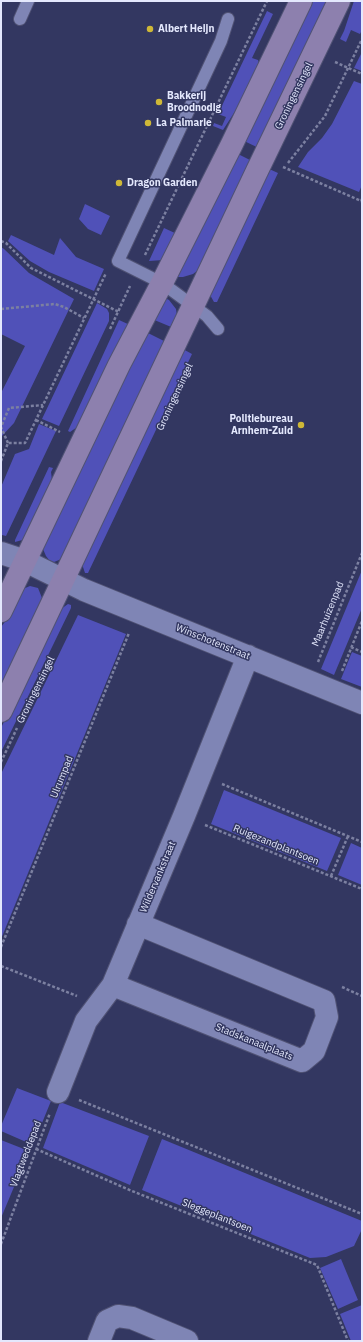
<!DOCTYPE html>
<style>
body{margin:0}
#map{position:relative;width:363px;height:1342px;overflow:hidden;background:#333761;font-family:"IBM Plex Sans",sans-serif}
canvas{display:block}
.frame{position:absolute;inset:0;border:2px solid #e4e8fd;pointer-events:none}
</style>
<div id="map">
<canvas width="363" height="1342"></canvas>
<div class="frame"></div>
</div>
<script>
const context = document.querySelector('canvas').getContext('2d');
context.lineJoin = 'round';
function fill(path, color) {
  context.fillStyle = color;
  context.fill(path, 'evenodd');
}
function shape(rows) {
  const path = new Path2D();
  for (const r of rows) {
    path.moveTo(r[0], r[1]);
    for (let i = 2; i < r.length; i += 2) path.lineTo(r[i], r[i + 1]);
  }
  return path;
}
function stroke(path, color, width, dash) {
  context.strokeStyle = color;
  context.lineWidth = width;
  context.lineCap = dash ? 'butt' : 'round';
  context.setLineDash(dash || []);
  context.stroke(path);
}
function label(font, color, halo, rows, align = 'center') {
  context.font = font + ' "IBM Plex Sans",sans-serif';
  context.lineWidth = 3;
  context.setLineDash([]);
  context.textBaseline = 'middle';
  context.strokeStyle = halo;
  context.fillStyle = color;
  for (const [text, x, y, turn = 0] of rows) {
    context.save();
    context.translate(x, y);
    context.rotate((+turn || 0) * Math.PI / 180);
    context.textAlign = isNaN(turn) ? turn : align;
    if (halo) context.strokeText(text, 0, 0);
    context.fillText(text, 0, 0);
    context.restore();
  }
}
const green = shape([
 [309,1,333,1,263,150,242,140],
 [354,1,362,1,362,30,360,34,351,30,346,42,340,39,344,31],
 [267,11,273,14,252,58,258,60,261,71,223,130,213,126,214,123,222,126,226,117,218,114],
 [362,52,362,71,354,68],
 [354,81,362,84,362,185,359,192,298,167,308,152,322,138,332,124],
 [236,153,256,163,202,267,193,274,183,277,176,277],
 [267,168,278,173,217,302,214,302,210,295],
 [85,204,110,216,101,235,88,229,79,219],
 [164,228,177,234,163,260,149,261],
 [11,235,54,255,60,238,76,257,104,269,94,291,49,272,30,261,8,241],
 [1,247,4,249,29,273,74,299,14,423,1,437,1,393,25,346,1,334],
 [165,298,169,300,176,309,177,316,176,329,152,319],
 [97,303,107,309,109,313,109,321,59,426,42,419],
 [119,320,130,325,83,423,70,432,68,431],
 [142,330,170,344,64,557,59,560,54,562,49,560,46,556,43,549,44,539],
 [181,348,192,354,88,573,85,573,82,564],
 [39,424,56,431,6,536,2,535,1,535,1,487,15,454,29,449],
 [49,467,53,468,51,472,53,488,26,539,15,542,15,540],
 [362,570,362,608,334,675,321,669],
 [30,586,38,588,42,598,43,606,1,698,1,627,10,615,23,589],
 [68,604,71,605,71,608,1,752,1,728,54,617,61,609],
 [78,615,126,634,1,939,1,774],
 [352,652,362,656,362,687,341,679],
 [224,790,341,838,327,871,211,824],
 [351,843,362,848,362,885,338,875],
 [17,1088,51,1101,33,1145,1,1131,1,1126],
 [60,1102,149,1136,130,1185,43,1148],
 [162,1139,362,1221,362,1229,354,1246,326,1257,310,1258,142,1190],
 [1,1140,29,1151,1,1218],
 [341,1259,358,1300,338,1309,320,1268],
 [362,1305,362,1341,351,1341,340,1314]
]);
const path = shape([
 [335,62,362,74],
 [288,163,325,116,362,39],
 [283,167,361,201,362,199],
 [1,241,6,243,31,268,119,312],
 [145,255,267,1],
 [1,309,55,304,64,307,84,318],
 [110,329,130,286],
 [36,420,60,432],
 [8,443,1,427,9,408,43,405],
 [1,461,8,443,25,443,106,273],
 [351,647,362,652],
 [318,662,362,553],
 [342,671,362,621],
 [1,762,17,728],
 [222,784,362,842],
 [205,825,362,889],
 [331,876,348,836],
 [1,947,129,633],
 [1,966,77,996],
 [342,987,362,996],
 [79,1100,362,1214],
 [36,1149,132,1191,317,1265,348,1341],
 [1,1244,50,1113]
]);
const lane = shape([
 [20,19,28,1],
 [218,329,207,316,162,283,118,261,221,41,228,19]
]);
const street = shape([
 [1,553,25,561,84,590,362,703],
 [113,985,302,1061,314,1051,327,1017,324,1001,138,924],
 [58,1092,86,1021,113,985,184,816,248,656],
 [99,1341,107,1321,118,1316,132,1318,187,1341]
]);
const secondary = shape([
 [1,611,119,365,162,283,232,144,301,1],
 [1,711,257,171,339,1]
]);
const markers = [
 [150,29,4,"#cfb837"],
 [159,102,4,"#cfb837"],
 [148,123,4,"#cfb837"],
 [119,183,4,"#cfb837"],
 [301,425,4,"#cfb837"]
];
const poiNames = [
 ["Albert Heijn",158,29],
 ["Bakkerij",167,96],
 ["Broodnodig",167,108],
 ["La Palmarie",156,123],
 ["Dragon Garden",127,183],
 ["Politiebureau",293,419,"right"],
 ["Arnhem-Zuid",293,431,"right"]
];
const streetNames = [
 ["Groningensingel",294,96,-64],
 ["Groningensingel",175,397,-65],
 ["Maarhuizenpad",328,614,-68],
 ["Winschotenstraat",213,642,22],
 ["Groningensingel",36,690,-64],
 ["Ulrumpad",62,777,-68],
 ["Ruigezandplantsoen",276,845,22],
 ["Wildervankstraat",158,877,-67],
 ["Stadskanaalplaats",254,1042,22],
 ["Vlagtweddepad",26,1154,-69],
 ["Sleggeplantsoen",217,1216,22]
];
fill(green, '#5051b8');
stroke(lane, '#505274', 14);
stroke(street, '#505274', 24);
stroke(secondary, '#505274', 24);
stroke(path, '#7c80a1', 2.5, [3, 2]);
stroke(lane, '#7f85b5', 12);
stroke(street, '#7f85b5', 22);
stroke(secondary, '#8d80ae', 22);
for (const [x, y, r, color] of markers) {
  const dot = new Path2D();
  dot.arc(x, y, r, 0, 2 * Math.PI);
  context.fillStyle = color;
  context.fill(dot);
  stroke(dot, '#333761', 1.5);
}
label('bold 10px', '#e4e8fd', '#333761', poiNames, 'left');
label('10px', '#e4e8fd', '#333761', streetNames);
</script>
